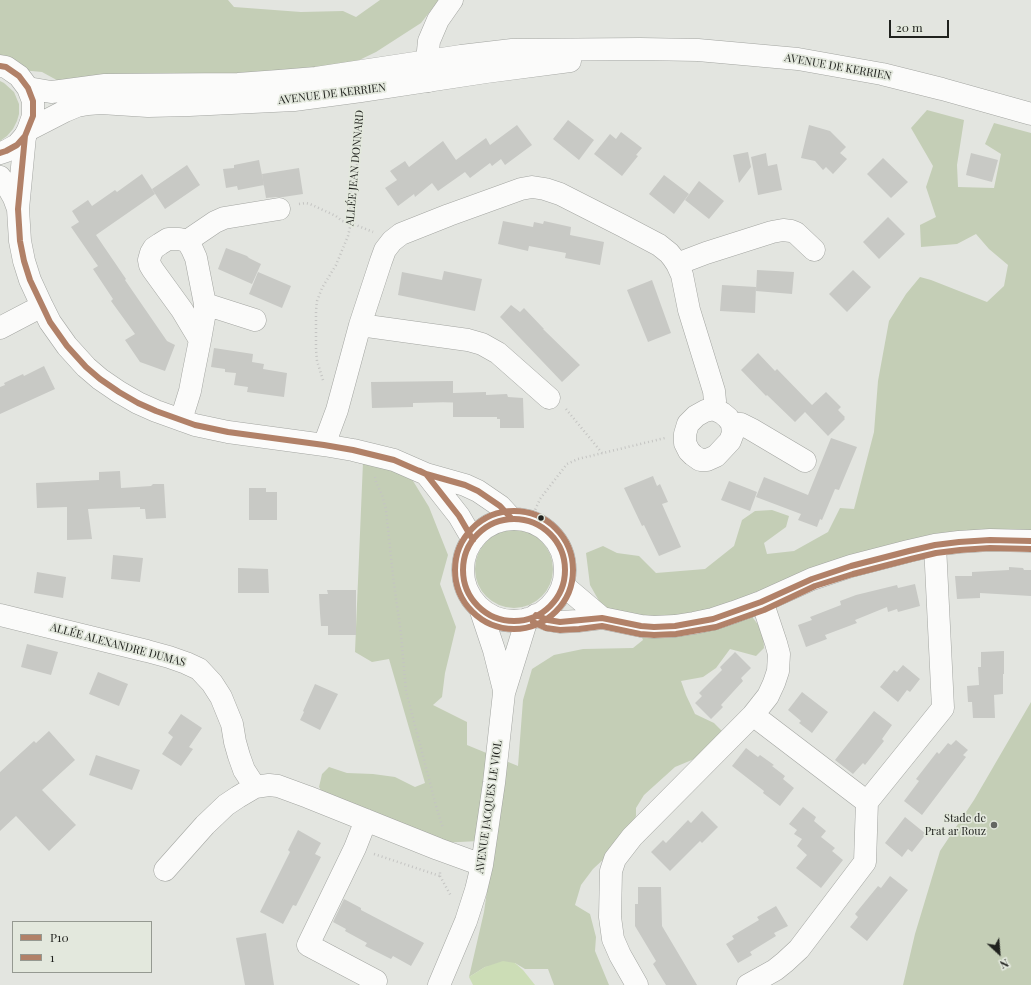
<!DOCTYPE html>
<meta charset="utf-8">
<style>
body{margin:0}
#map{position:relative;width:1031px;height:985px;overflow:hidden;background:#e3e5e0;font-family:"Playfair Display",serif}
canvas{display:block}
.legend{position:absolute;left:12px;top:921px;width:140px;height:52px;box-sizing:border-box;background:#e3e8dd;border:1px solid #959991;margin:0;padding:5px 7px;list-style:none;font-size:12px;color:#20221e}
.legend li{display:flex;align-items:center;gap:8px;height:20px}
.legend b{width:20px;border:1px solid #959991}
.north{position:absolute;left:979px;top:933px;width:40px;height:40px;-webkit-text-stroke:3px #e3e8dd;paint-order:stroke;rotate:154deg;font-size:11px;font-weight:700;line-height:16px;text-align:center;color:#20221e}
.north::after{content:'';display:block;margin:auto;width:14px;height:18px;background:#20221e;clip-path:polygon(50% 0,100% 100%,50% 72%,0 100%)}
.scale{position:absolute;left:889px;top:20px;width:60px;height:18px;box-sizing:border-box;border:2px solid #20221e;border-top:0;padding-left:5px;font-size:12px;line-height:14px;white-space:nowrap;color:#20221e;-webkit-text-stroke:3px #e3e8dd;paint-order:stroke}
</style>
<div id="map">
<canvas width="1031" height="985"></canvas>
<ul class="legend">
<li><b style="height:5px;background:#b18168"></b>P10</li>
<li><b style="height:5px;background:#b18168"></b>1</li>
</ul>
<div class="north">N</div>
<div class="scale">20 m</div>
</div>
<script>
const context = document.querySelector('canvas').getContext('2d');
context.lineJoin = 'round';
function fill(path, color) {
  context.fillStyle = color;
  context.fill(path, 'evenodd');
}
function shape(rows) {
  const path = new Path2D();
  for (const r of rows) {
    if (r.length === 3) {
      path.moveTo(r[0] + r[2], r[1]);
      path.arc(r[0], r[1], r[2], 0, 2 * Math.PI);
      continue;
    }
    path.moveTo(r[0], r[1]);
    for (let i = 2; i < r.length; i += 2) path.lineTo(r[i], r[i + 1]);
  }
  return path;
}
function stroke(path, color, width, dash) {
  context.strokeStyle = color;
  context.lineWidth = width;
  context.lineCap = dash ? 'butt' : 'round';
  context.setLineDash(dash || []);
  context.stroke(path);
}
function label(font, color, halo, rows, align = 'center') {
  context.font = font + ' "Playfair Display",serif';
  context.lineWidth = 3.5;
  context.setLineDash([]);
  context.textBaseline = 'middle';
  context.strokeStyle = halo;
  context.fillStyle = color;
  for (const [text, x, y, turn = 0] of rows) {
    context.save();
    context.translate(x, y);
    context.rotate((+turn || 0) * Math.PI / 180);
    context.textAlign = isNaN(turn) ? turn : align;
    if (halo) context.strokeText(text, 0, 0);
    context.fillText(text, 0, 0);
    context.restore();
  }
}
const green = shape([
 [0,0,228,0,234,7,301,12,343,11,356,17,380,0,439,0,421,23,376,52,351,64,227,78,64,84,42,72,21,70,0,61],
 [0,81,4,83,14,92,19,104,19,114,17,121,13,129,7,136,0,141],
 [927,110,964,120,957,165,958,187,994,188,1001,154,985,144,994,123,1031,133,1031,533,747,599,753,618,763,631,764,648,756,656,730,649,716,668,703,677,681,681,686,695,695,714,714,723,723,732,699,757,675,767,644,795,636,808,636,816,625,835,607,856,593,869,581,885,575,905,590,914,596,937,595,951,609,985,554,985,548,969,525,969,515,963,485,967,469,977,484,912,489,877,479,841,439,843,325,797,319,787,322,774,329,767,347,773,373,774,395,777,415,787,425,783,389,659,372,662,355,652,363,462,410,476,429,507,448,555,440,584,456,627,445,673,442,697,433,705,467,722,467,745,518,766,523,700,532,669,554,655,583,649,633,648,643,640,633,616,603,608,590,585,586,553,603,546,617,553,639,556,656,573,705,569,734,546,742,520,755,511,772,510,789,516,786,527,764,543,767,554,794,551,828,532,840,508,854,509,874,432,878,381,889,321,906,294,920,277,931,280,987,302,1004,286,1008,265,989,249,976,234,957,244,921,247,920,225,936,217,926,187,933,166,911,128],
 [514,569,39],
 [1031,702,1031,985,903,985,915,934,940,851,974,800]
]);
const water = shape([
 [503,961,515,963,523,970,535,985,473,985,469,977,485,967]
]);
const building = shape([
 [568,120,594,140,579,160,553,139],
 [517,125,532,145,505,165,501,159,492,166,490,163,470,178,465,172,438,191,432,183,415,197,414,194,398,206,385,188,397,180,390,171,405,161,409,167,443,141,456,160,486,138,490,145],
 [809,125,830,131,846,147,840,153,847,159,833,174,826,167,823,170,815,161,801,158],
 [621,132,642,148,636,155,638,156,622,176,594,154,610,134,616,139],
 [748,152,751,167,739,183,733,155],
 [766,153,768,166,777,164,782,190,758,195,751,157],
 [971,153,998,160,992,182,966,175],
 [883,158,908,182,891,198,867,174],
 [259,160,264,185,238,190,237,186,226,188,223,169,234,168,234,165],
 [187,165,200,185,165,209,152,189],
 [299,168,303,194,283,197,277,197,266,198,262,174],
 [142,174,155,194,96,235,126,279,125,280,167,341,175,345,165,371,140,362,125,340,135,334,111,301,113,299,93,269,98,266,71,227,79,222,72,211,88,200,92,206,115,190,117,192],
 [664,175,689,194,674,214,649,194],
 [699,181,724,201,709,219,685,200],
 [888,217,905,234,879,259,863,242],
 [503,221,533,227,534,222,543,224,544,221,571,227,570,235,604,242,600,265,565,258,566,253,529,246,528,251,498,244],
 [226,248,247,256,249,258,261,264,252,284,218,269],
 [757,270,794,272,792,294,756,291],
 [853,270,871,287,847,312,829,294],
 [444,271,482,279,475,311,398,295,402,272,442,280],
 [258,272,291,286,282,308,249,294],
 [652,280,671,333,648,342,627,290],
 [722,285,756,287,755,313,720,311],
 [511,305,520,312,524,308,544,329,543,329,580,365,562,382,500,317],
 [214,348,253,354,252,362,264,364,263,369,287,373,284,397,247,392,248,387,234,385,236,373,225,372,225,369,211,367],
 [758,353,775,371,777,369,812,405,826,392,841,407,838,410,845,417,844,418,845,419,828,436,805,412,795,422,767,395,766,396,741,370],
 [44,366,55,389,0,414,0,387,5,385,4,383,23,374,24,376],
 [453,381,453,402,413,403,413,407,372,408,371,382],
 [486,392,486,395,507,394,508,397,523,398,524,428,500,428,500,419,497,419,497,417,453,417,453,393],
 [831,438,857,447,839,490,835,489,822,520,820,519,817,527,798,520,801,514,756,497,764,477,808,495],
 [120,471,121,488,151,486,153,484,164,484,166,518,146,519,145,509,140,509,140,507,88,509,92,539,67,540,67,507,37,508,36,483,99,480,99,472],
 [653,476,657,486,660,484,668,502,662,504,681,547,659,556,644,525,642,526,624,488],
 [729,481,757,492,750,511,721,500],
 [249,488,266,488,266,492,277,492,277,520,249,520],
 [113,555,143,558,140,582,111,579],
 [1009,567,1023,568,1024,570,1031,570,1031,596,980,593,980,598,957,599,955,576,972,576,972,572,1009,570],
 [238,568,268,569,269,593,238,593],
 [37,572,66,577,63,598,34,593],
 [915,584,920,606,898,612,897,609,888,612,887,607,855,620,857,623,825,635,827,639,806,647,798,625,812,620,810,617,841,605,840,601,856,595,897,585,898,588],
 [327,590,356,590,356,635,328,635,328,626,321,626,320,613,319,594,328,594],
 [27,644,58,652,51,675,21,667],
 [1004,651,1004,674,1003,674,1003,694,994,695,995,718,973,718,972,702,968,702,967,686,979,685,978,667,981,667,981,652],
 [735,652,751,668,741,678,743,681,721,705,723,707,711,719,695,703,702,696,699,693,722,670,720,667],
 [903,665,920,679,910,692,907,690,898,702,880,687,894,670,897,672],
 [98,672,128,684,119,706,89,694],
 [315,684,338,694,320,730,300,720,304,712,303,711],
 [802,692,828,712,812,733,799,723,801,721,788,710],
 [874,711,892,725,882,739,884,741,865,765,863,763,853,774,835,760],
 [181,714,202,728,189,747,193,749,181,766,162,754,173,737,168,733],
 [49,731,75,760,42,790,76,825,49,851,16,816,0,831,0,772,34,741,36,743],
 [956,740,968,750,963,755,966,757,922,815,904,801,919,781,916,779,937,752,939,754,948,743,951,745],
 [746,748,758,757,760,755,774,765,772,766,785,776,783,779,794,788,780,806,763,793,764,791,732,766],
 [96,755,140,770,132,790,89,775],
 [803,807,816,817,814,821,826,831,821,837,835,848,832,851,843,860,821,888,796,868,807,855,797,846,802,839,794,834,797,830,789,824],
 [702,811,718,827,702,843,700,841,670,871,651,852,663,840,666,843,688,820,691,823],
 [905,817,926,834,912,852,908,849,902,857,885,843],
 [298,830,321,843,315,854,321,857,296,906,293,905,283,924,260,912,290,852,288,850],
 [890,876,908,890,867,941,850,927,858,917,855,914,878,886,881,888],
 [638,887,661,887,662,926,697,985,666,985,653,964,656,961,635,926,635,904,638,904],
 [344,899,361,908,361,910,424,943,411,966,393,956,391,959,365,946,367,943,345,931,346,929,333,922],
 [776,906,788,926,774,933,776,936,750,952,752,955,738,963,726,944,734,939,732,936,759,920,757,917],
 [266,933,274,985,245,985,236,938]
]);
const path = shape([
 [299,204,306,203,310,204,336,216,342,221,351,223,373,232],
 [323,380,317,361,316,350,316,311,317,301,322,288,336,265,348,236,351,223,350,205,351,190,357,165,360,112],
 [566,409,602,453],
 [375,477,376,482,382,495,386,510,393,576,401,634,406,691,436,806,443,828],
 [532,517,540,499,567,464,578,459,665,438],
 [374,854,440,876,440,871],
 [440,876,451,896]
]);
const street = shape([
 [428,81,427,61,429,41,438,20,452,0],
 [25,136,18,209,20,241,24,261,30,280,42,306,50,322,67,346,86,367,100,379,119,392,138,403,156,411,195,425,228,432,324,445,353,450,394,460,426,474,465,485,478,491,500,506,511,518],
 [0,177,9,189,14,198,18,209],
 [187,241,215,222,224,218,279,209],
 [677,264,706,253,772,232,783,230,791,231,796,233,814,250],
 [205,304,255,320],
 [360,325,468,340,482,344,498,353,549,398],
 [0,328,42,306],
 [181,420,190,391,193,375,200,340,205,312,205,304,196,258,192,249,187,241,179,239,168,239,160,244,154,248,151,253,149,260,150,265,153,270,182,310,200,340],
 [732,424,741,424,751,429,805,461],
 [324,445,337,410,360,325,381,261,385,250,392,241,401,234,449,215,521,189,532,187,545,189,560,194,623,226,659,245,669,253,673,258,677,264,682,275,689,310,710,378,714,391,715,401,713,409,722,413,728,418,732,424,733,433,730,441,716,456,707,460,700,460,693,455,689,451,685,443,685,434,688,424,696,416,705,411,713,409],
 [426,474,459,516,473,540],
 [514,570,51],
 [563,585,602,618],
 [480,608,494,650,504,690],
 [0,615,147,651,169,657,186,663,199,669,212,683,221,697,232,724,235,742,239,756,244,770,255,787],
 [536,615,548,620,560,622,578,621,602,618,641,626,654,627,675,626,694,623,713,619,734,612,761,602,812,579,851,566,909,551,935,545,959,542,990,540,1031,541],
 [867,802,943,708,935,545],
 [366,820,355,848,308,945,376,981],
 [165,870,205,825,226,805,238,797,255,787,269,785,278,786,308,797,438,849,482,865],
 [439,985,466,921,476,890,482,865,494,783,504,693,527,619],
 [637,985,620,955,613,939,610,917,611,871,615,859,632,837,753,715,768,696,774,683,778,671,779,654,776,643,765,610,761,602],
 [748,985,775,970,785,962,799,949,865,862,867,802,753,715]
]);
const primary = shape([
 [0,66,6,67,19,76,28,88,33,101,33,116,28,130,25,136,17,145,6,151,0,153],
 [28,88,51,92,60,91,105,85,238,84,279,81,316,78,461,56,512,50,640,49,698,50,798,59,882,74,942,89,1031,114],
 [28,130,65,111,77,106,88,104,101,103,148,106,189,105,294,100,361,91,486,72,570,61]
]);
const bus1 = shape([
 [0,66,6,67,19,76,28,88,33,101,33,116,25,136,17,145,6,151,0,153],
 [25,136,18,209,20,241,24,261,30,280,50,322,67,346,86,367,100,379,119,392,138,403,156,411,195,425,228,432,324,445,353,450,394,460,426,474,465,485,478,491,500,506,511,518],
 [420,471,426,474,459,516,473,540],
 [514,570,51],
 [536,615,548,620,560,622,602,618,641,626,654,627,675,626,713,619,761,602,812,579,851,566,909,551,935,545,959,542,990,540,1031,541]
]);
const bus2 = shape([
 [514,570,59],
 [533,622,546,628,560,630,579,629,602,626,640,634,654,635,676,634,716,627,764,610,815,586,853,574,911,559,936,553,960,550,990,548,1031,549]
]);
const markers = [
 [541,518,3.5,"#20221e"],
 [994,825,4,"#646662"]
];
const streetNames = [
 ["AVENUE DE KERRIEN",838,67,10],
 ["AVENUE DE KERRIEN",332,94,-7],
 ["ALLÉE JEAN DONNARD",355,168,-85],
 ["ALLÉE ALEXANDRE DUMAS",118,645,15],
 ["AVENUE JACQUES LE VIOL",489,807,-82]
];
const poiNames = [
 ["Stade de",986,819],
 ["Prat ar Rouz",986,832]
];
fill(green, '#c4ceb6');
fill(water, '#ccddb6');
fill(building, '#c8c9c5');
stroke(street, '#a3a5a1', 23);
stroke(primary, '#a3a5a1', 23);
stroke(path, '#c4c4c2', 2.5, [1, 3]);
stroke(street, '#fbfbfa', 22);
stroke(primary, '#fbfbfa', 22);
stroke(bus1, '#b18168', 6);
stroke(bus2, '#b18168', 6);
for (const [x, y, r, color] of markers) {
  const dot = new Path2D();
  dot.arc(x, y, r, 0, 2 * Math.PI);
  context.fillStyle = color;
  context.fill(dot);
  stroke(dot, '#e3e8dd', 1.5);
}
label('11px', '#20221e', '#e3e8dd', streetNames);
label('11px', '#20221e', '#e3e8dd', poiNames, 'right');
</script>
